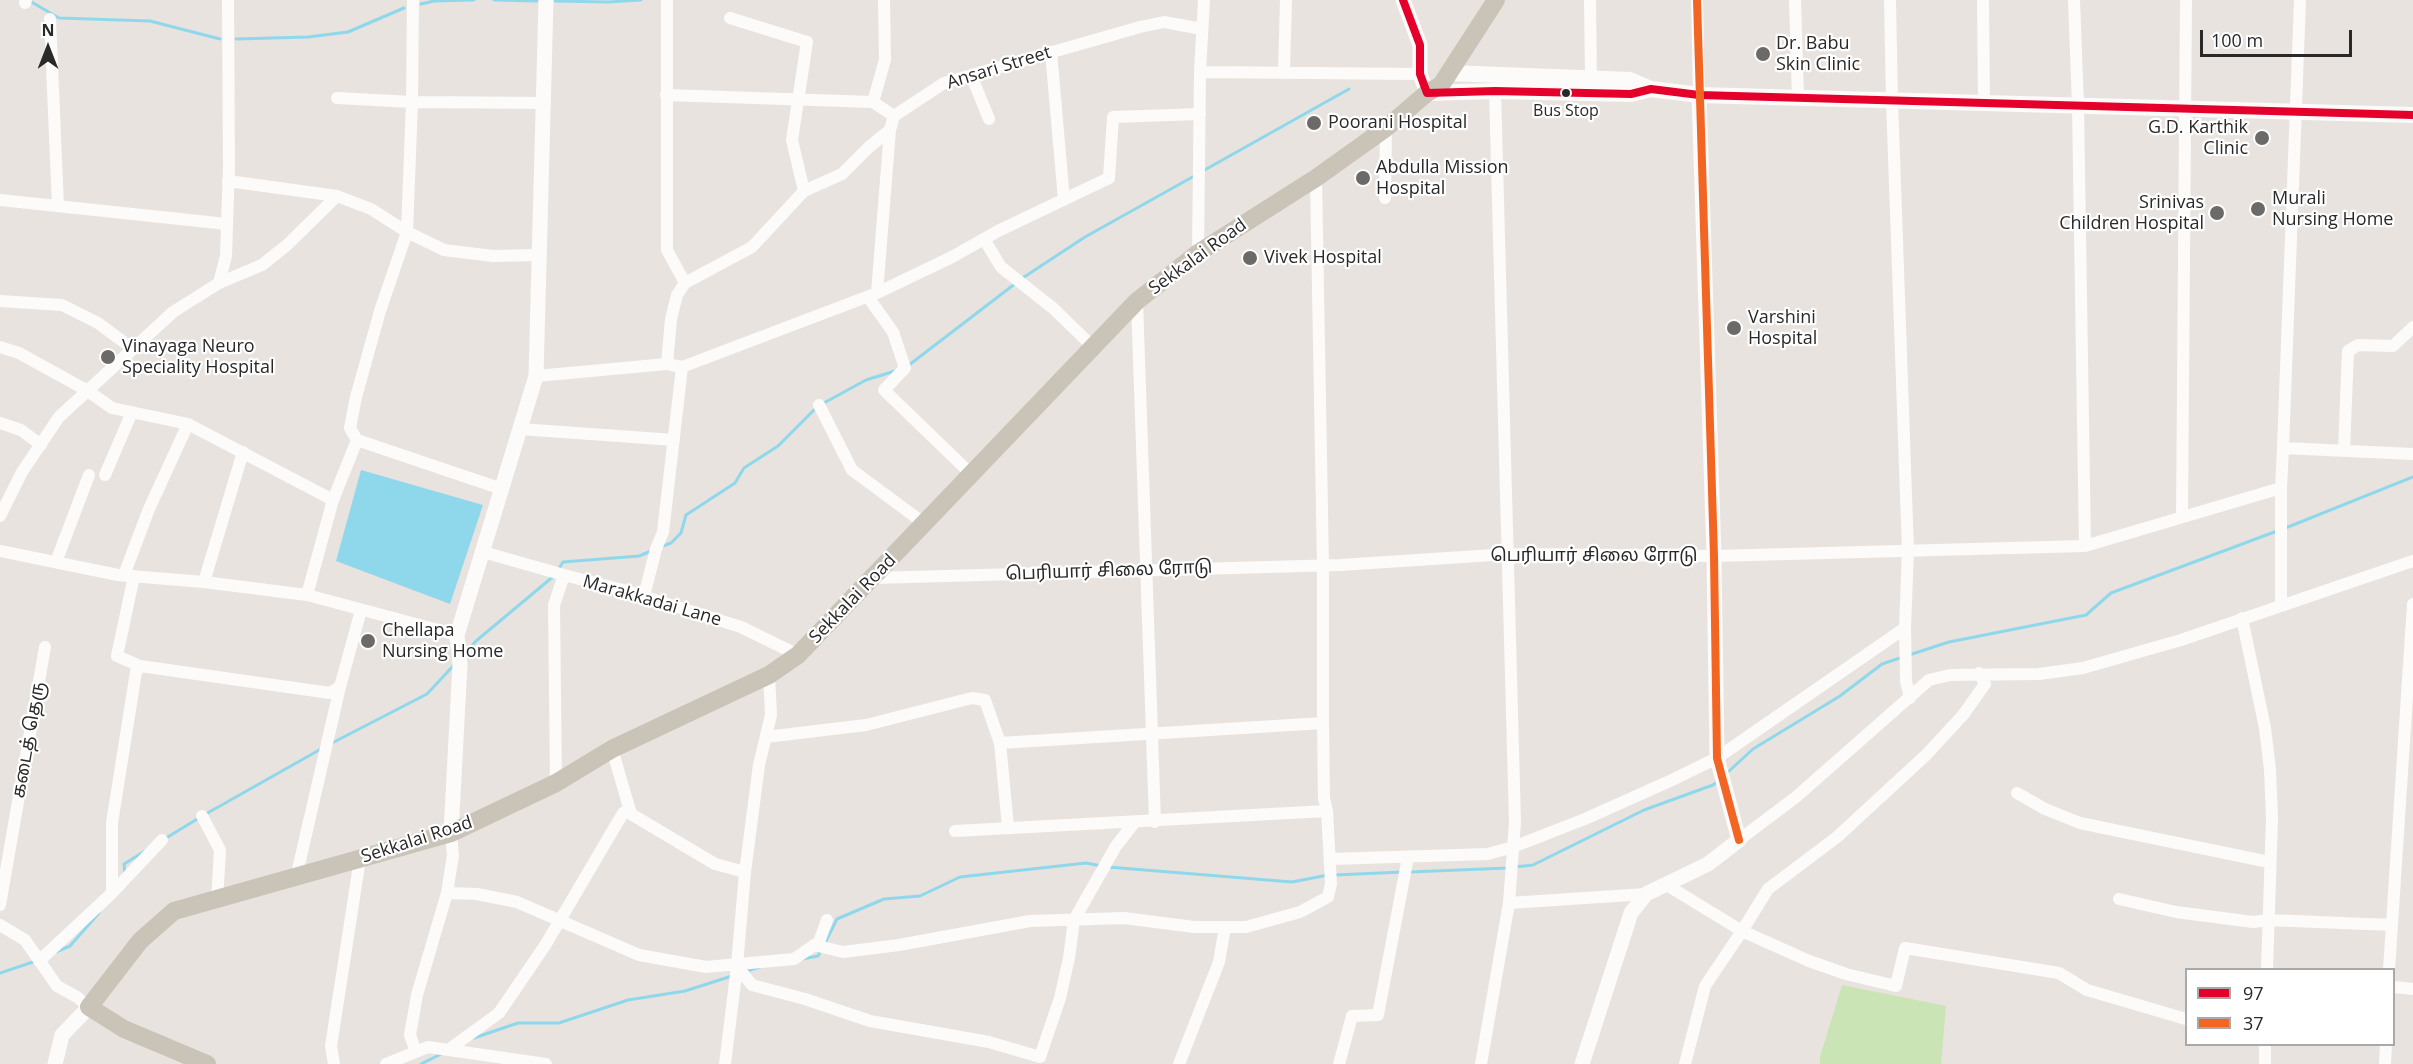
<!DOCTYPE html>
<meta charset="utf-8">
<style>
body{margin:0}
#map{position:relative;width:2413px;height:1064px;overflow:hidden;background:#e8e3de;font-family:"Open Sans",sans-serif}
canvas{display:block}
.legend{position:absolute;left:2185px;top:968px;width:210px;height:78px;box-sizing:border-box;background:#fff;border:2px solid #a9a9a9;margin:0;padding:8px 10px;list-style:none;font-size:18px;color:#292929}
.legend li{display:flex;align-items:center;gap:12px;height:30px}
.legend b{width:30px;border:2px solid #a9a9a9}
.north{position:absolute;left:18px;top:18px;width:60px;height:60px;-webkit-text-stroke:4px #fff;paint-order:stroke;rotate:0deg;font-size:16px;font-weight:700;line-height:24px;text-align:center;color:#292929}
.north::after{content:'';display:block;margin:auto;width:21px;height:27px;background:#292929;clip-path:polygon(50% 0,100% 100%,50% 72%,0 100%)}
.scale{position:absolute;left:2200px;top:30px;width:152px;height:27px;box-sizing:border-box;border:3px solid #292929;border-top:0;padding-left:8px;font-size:18px;line-height:21px;white-space:nowrap;color:#292929;-webkit-text-stroke:4px #fff;paint-order:stroke}
</style>
<div id="map">
<canvas width="2413" height="1064"></canvas>
<ul class="legend">
<li><b style="height:8px;background:#e4002b"></b>97</li>
<li><b style="height:8px;background:#f26522"></b>37</li>
</ul>
<div class="north">N</div>
<div class="scale">100 m</div>
</div>
<script>
const context = document.querySelector('canvas').getContext('2d');
context.lineJoin = 'round';
function fill(path, color) {
  context.fillStyle = color;
  context.fill(path, 'evenodd');
}
function shape(rows) {
  const path = new Path2D();
  for (const r of rows) {
    path.moveTo(r[0], r[1]);
    for (let i = 2; i < r.length; i += 2) path.lineTo(r[i], r[i + 1]);
  }
  return path;
}
function stroke(path, color, width, dash) {
  context.strokeStyle = color;
  context.lineWidth = width;
  context.lineCap = dash ? 'butt' : 'round';
  context.setLineDash(dash || []);
  context.stroke(path);
}
function label(font, color, halo, rows, align = 'center') {
  context.font = font + ' "Open Sans","Noto Sans Tamil",sans-serif';
  context.lineWidth = 4.5;
  context.setLineDash([]);
  context.textBaseline = 'middle';
  context.strokeStyle = halo;
  context.fillStyle = color;
  for (const [text, x, y, turn = 0] of rows) {
    context.save();
    context.translate(x, y);
    context.rotate((+turn || 0) * Math.PI / 180);
    context.textAlign = isNaN(turn) ? turn : align;
    if (halo) context.strokeText(text, 0, 0);
    context.fillText(text, 0, 0);
    context.restore();
  }
}
const green = shape([
 [1842,985,1946,1006,1941,1064,1820,1064,1820,1057]
]);
const water = shape([
 [361,470,483,505,450,604,336,561]
]);
const stream = shape([
 [28,0,59,18,150,21,220,39],
 [494,0,537,1],
 [555,1,608,2,641,0],
 [421,4,434,1,474,0],
 [236,39,308,37,348,32,404,8],
 [1201,172,1349,89],
 [1021,279,1085,237,1196,175],
 [909,365,1016,283],
 [822,404,866,380,895,371],
 [2283,529,2413,477],
 [660,547,671,543,681,533,686,515,735,483,744,468,778,446,816,408],
 [558,570,563,562,639,556,651,551],
 [465,653,476,641,555,575],
 [1909,655,1949,642,2086,615,2111,593,2277,531],
 [332,743,427,694,454,665],
 [1727,773,1753,749,1840,696,1882,664,1903,657],
 [204,815,321,749],
 [166,838,199,818],
 [1108,867,1292,882,1328,875],
 [1514,867,1533,865,1644,810,1713,785,1717,782],
 [1410,872,1508,868],
 [125,874,124,864,145,851],
 [1335,875,1403,872],
 [826,941,837,919,884,899,920,896,960,877,1086,863,1102,866],
 [56,952,70,946,99,913],
 [802,959,818,956,821,950],
 [747,971,760,967],
 [0,973,36,961],
 [474,1038,518,1023,559,1023,628,1000,685,991,732,976],
 [421,1064,441,1054]
]);
const minor = shape([
 [413,0,412,102,407,232,380,311,356,397,350,428,357,440,502,489],
 [667,0,667,250,685,283],
 [1590,0,1591,78],
 [1697,0,1699,95],
 [1795,0,1798,98],
 [1890,0,1892,100,1908,551,1905,628,1906,681,1910,698],
 [1983,0,1984,103],
 [2074,0,2078,106,2085,546],
 [25,3,26,0],
 [730,18,807,42,792,140,804,191],
 [50,19,58,206],
 [1051,52,1064,200],
 [1200,72,1420,74],
 [1284,72,1286,0],
 [971,75,989,119],
 [1495,91,1515,822,1509,903],
 [666,95,873,102,894,116],
 [337,98,412,102,545,103],
 [873,102,885,60,884,0],
 [1316,178,1323,566,1323,723,1324,798,1327,811],
 [228,181,337,196,371,209,407,232,444,250,493,256,538,255],
 [1385,198,1386,128],
 [0,200,227,224],
 [984,239,1001,267,1054,309,1093,347],
 [1198,253,1200,72,1204,0],
 [219,283,262,265,287,245,337,196],
 [685,283,752,247,804,191,842,174,869,147,890,130,894,116,944,83,1140,27,1164,22,1202,29],
 [877,293,890,130],
 [868,297,893,332,905,368,884,390,972,475],
 [0,301,62,305,98,323,133,349],
 [1137,301,1155,822],
 [0,347,19,353,88,391,112,408,188,424,333,500],
 [667,364,671,319,677,295,685,283],
 [536,376,667,364,682,367,877,293,952,257,998,231,1109,178,1113,117,1200,114],
 [819,405,852,470,925,524],
 [0,423,21,430,41,445],
 [520,429,674,440],
 [2283,448,2300,0],
 [2344,451,2348,351,2358,345,2393,346,2413,327],
 [105,475,132,412],
 [2281,488,2281,605],
 [0,516,22,472,59,417,173,312,219,283,226,256,229,166,228,0],
 [2182,516,2186,0],
 [0,551,118,575,204,582,307,595,457,635],
 [483,552,564,575],
 [56,562,89,475],
 [124,575,149,509,188,424],
 [134,576,117,656,140,666],
 [874,578,1340,565,1509,554,1714,556,2085,546,2281,488,2283,448,2413,454],
 [204,582,243,452],
 [307,595,333,500,357,440],
 [644,596,656,549,663,532,682,367],
 [2242,618,2265,728,2270,770,2272,818,2267,970],
 [766,737,866,725,972,698,985,700,1000,743,1008,827],
 [1000,743,1323,723],
 [612,749,631,814,715,864,745,872,737,966,725,1064],
 [556,783,554,605,564,575,623,590,741,627,798,655],
 [2017,793,2045,809,2080,823,2269,862],
 [202,816,220,850,217,901],
 [451,833,453,855,447,893,477,894,517,902,639,955,706,967,794,959,819,942,827,920],
 [1739,840,1796,797,1929,680,1950,675,2039,674,2083,668,2181,640,2413,561],
 [1331,859,1488,854,1513,847,1585,819,1672,780,1717,758,1905,628],
 [745,872,759,765,771,715,769,675],
 [296,878,340,687],
 [1665,884,1742,931,1768,889,1837,837,1926,755,1963,715,1985,684,1979,673],
 [112,893,112,823,136,672,140,666,330,693,340,687,361,610],
 [2119,899,2176,912,2253,922,2268,920,2392,925],
 [0,905,45,647],
 [0,925,25,940,57,986,77,997,89,1007],
 [814,945,843,952,899,945,1030,921,1124,918,1194,927,1246,927,1300,912,1328,897,1331,884,1327,811,955,831],
 [39,961,112,893,162,840],
 [737,966,752,985,805,999,870,1021,989,1042,1040,1057,1060,998,1069,958,1074,920,1116,846,1134,823],
 [2389,970,2413,604],
 [2394,987,2413,989],
 [448,1050,499,1013,546,944,623,813,629,809],
 [416,1052,410,1035,417,995,447,893],
 [334,1064,331,1046,360,859],
 [386,1064,428,1047,546,1064],
 [1179,1064,1219,962,1225,927],
 [1339,1064,1352,1016,1378,1015,1408,857],
 [1481,1064,1509,903,1646,894],
 [1685,1064,1705,986,1742,931,1809,961,1846,974,1896,986,1905,948,2059,973,2087,990,2186,1019],
 [2265,1064,2265,1044],
 [2385,1064,2386,1044]
]);
const tertiary = shape([
 [1403,0,1420,45,1420,74,1427,93],
 [451,833,460,664,457,635,536,376,546,0],
 [55,1064,62,1035,89,1007],
 [1582,1064,1631,913,1646,894,1708,864,1739,840,1717,758,1714,556,1699,95]
]);
const secondary = shape([
 [1451,73,1630,80,1651,89],
 [1427,93,1495,91,1631,94,1651,89,1699,95,2413,115]
]);
const primary = shape([
 [207,1064,124,1029,89,1007,140,941,174,911,451,833,556,783,612,749,769,675,798,655,1137,301,1198,253,1316,178,1386,128,1427,93,1441,85,1496,0]
]);
const bus1 = shape([
 [1403,0,1420,45,1420,74,1427,93,1495,91,1631,94,1651,89,1699,95,2413,115]
]);
const bus2 = shape([
 [1697,0,1714,556,1717,758,1739,840]
]);
const markers = [
 [1763,54,8,"#6c6a68"],
 [1566,93,5,"#292929"],
 [1314,123,8,"#6c6a68"],
 [2262,138,8,"#6c6a68"],
 [1363,178,8,"#6c6a68"],
 [2258,209,8,"#6c6a68"],
 [2217,213,8,"#6c6a68"],
 [1250,258,8,"#6c6a68"],
 [1734,328,8,"#6c6a68"],
 [108,357,8,"#6c6a68"],
 [368,641,8,"#6c6a68"]
];
const busNames = [
 ["Bus Stop",1566,111]
];
const poiNames = [
 ["Dr. Babu",1776,44],
 ["Skin Clinic",1776,65],
 ["Poorani Hospital",1328,123],
 ["G.D. Karthik",2248,128,"right"],
 ["Clinic",2248,149,"right"],
 ["Abdulla Mission",1376,168],
 ["Hospital",1376,189],
 ["Murali",2272,199],
 ["Nursing Home",2272,220],
 ["Srinivas",2204,203,"right"],
 ["Children Hospital",2204,224,"right"],
 ["Vivek Hospital",1264,258],
 ["Varshini",1748,318],
 ["Hospital",1748,339],
 ["Vinayaga Neuro",122,347],
 ["Speciality Hospital",122,368],
 ["Chellapa",382,631],
 ["Nursing Home",382,652]
];
const streetNames = [
 ["Ansari Street",999,68,-17],
 ["Sekkalai Road",1198,257,-36],
 ["பெரியார் சிலை ரோடு",1594,556],
 ["பெரியார் சிலை ரோடு",1109,571,-2],
 ["Sekkalai Road",853,599,-46],
 ["Marakkadai Lane",652,601,16],
 ["கடைத் தெரு",29,740,-80],
 ["Sekkalai Road",417,840,-18]
];
fill(green, '#cbe4b6');
fill(water, '#8fd8ec');
stroke(stream, '#8fd8ec', 3);
stroke(minor, '#fcfbfa', 12);
stroke(tertiary, '#fcfbfa', 15);
stroke(secondary, '#fcfbfa', 16);
stroke(primary, '#cac4b8', 18);
stroke(bus1, '#e4002b', 8);
stroke(bus2, '#f26522', 8);
for (const [x, y, r, color] of markers) {
  const dot = new Path2D();
  dot.arc(x, y, r, 0, 2 * Math.PI);
  context.fillStyle = color;
  context.fill(dot);
  stroke(dot, '#fff', 2);
}
label('16px', '#292929', '#fff', busNames);
label('18px', '#292929', '#fff', poiNames, 'left');
label('18px', '#292929', '#fff', streetNames);
</script>
